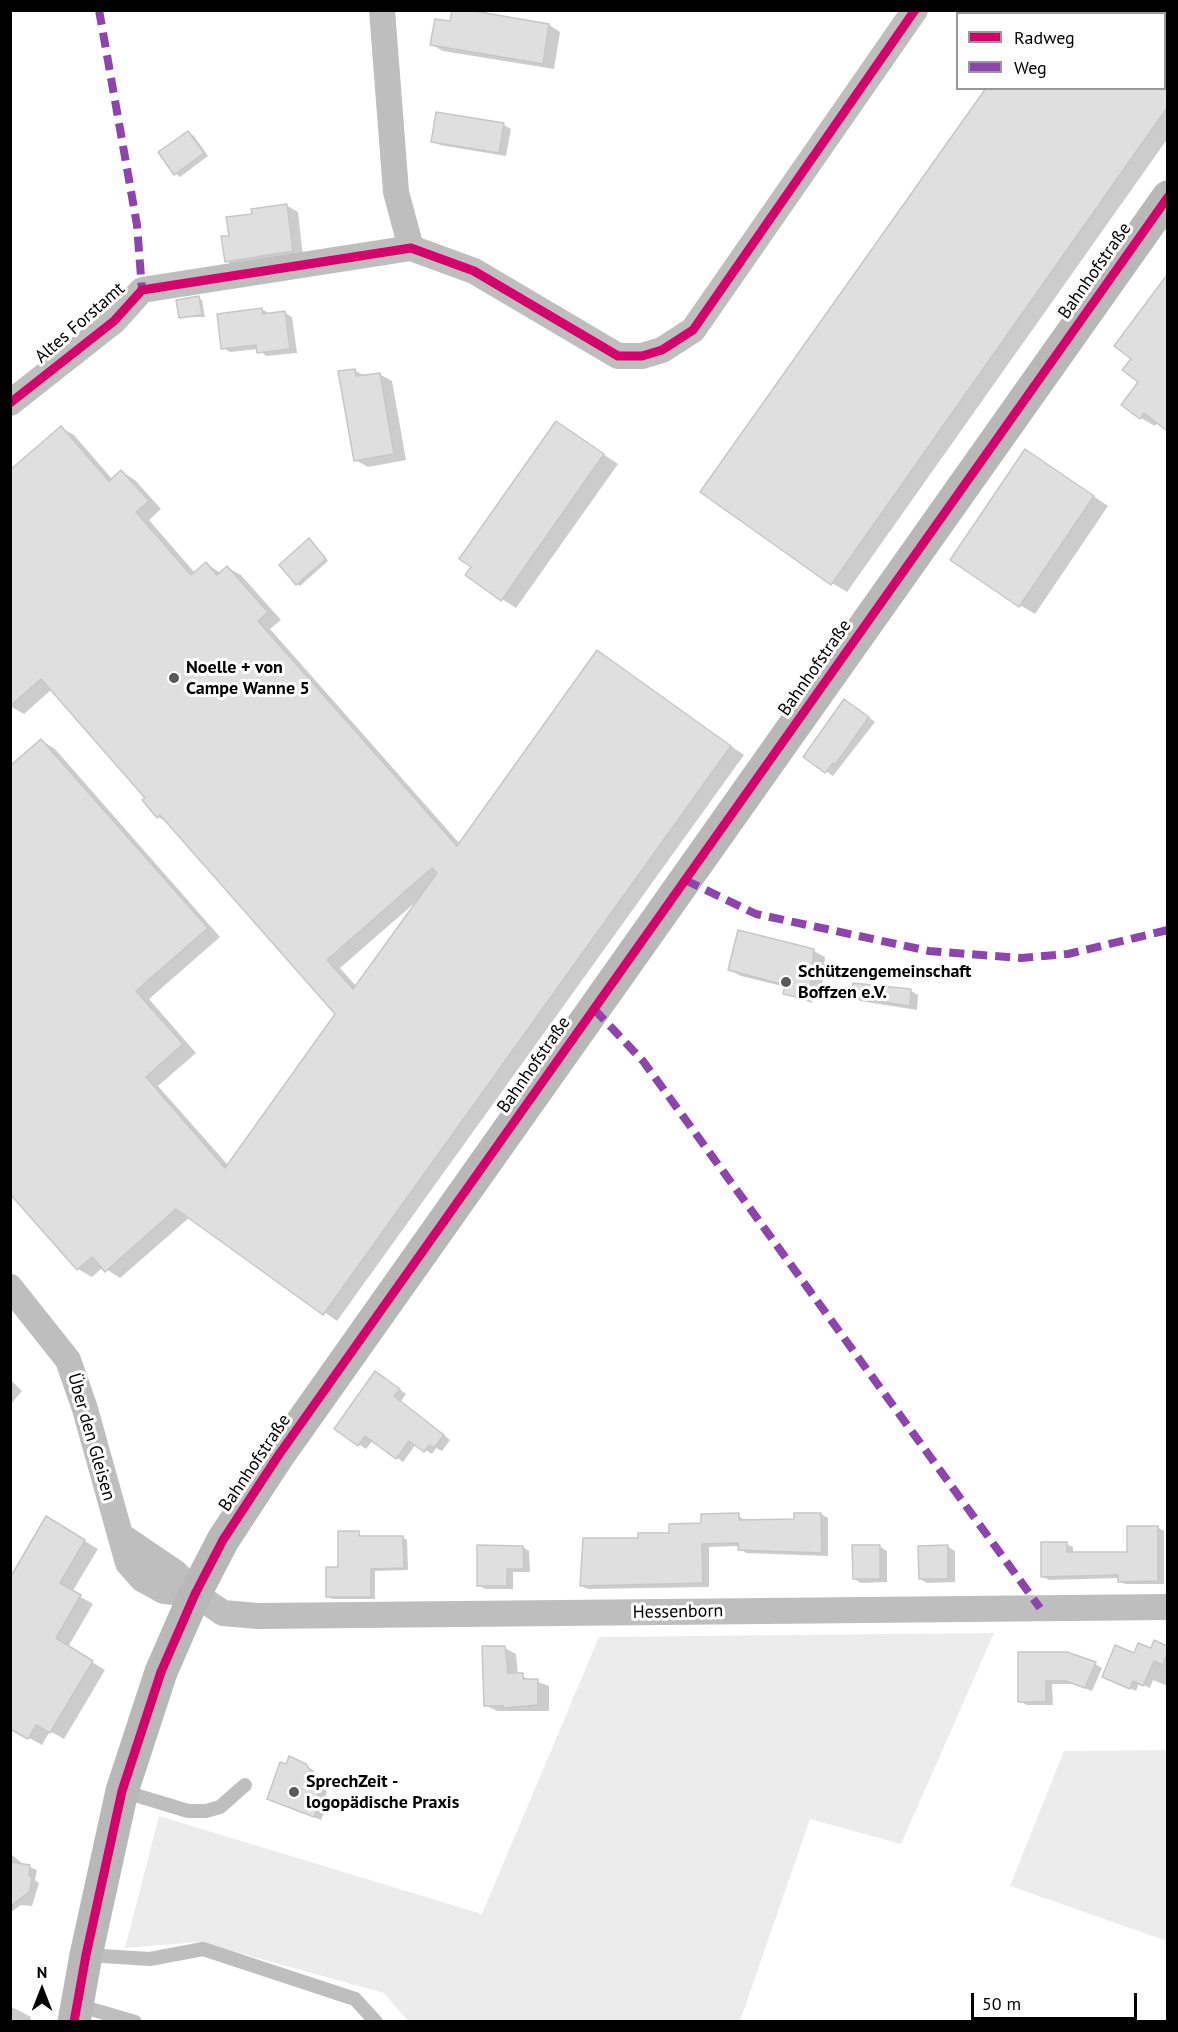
<!DOCTYPE html>
<meta charset="utf-8">
<style>
body{margin:0}
#map{position:relative;width:1178px;height:2032px;overflow:hidden;background:#fff;font-family:"PT Sans",sans-serif}
canvas{display:block}
.frame{position:absolute;inset:0;border:12px solid #000;pointer-events:none}
.legend{position:absolute;left:956px;top:12px;width:210px;height:78px;box-sizing:border-box;background:#fff;border:2px solid #999;margin:0;padding:8px 10px;list-style:none;font-size:18px;color:#000}
.legend li{display:flex;align-items:center;gap:12px;height:30px}
.legend b{width:30px;border:2px solid #999}
.north{position:absolute;left:12px;top:1960px;width:60px;height:60px;-webkit-text-stroke:4px #fff;paint-order:stroke;rotate:0deg;font-size:16px;font-weight:700;line-height:24px;text-align:center;color:#000}
.north::after{content:'';display:block;margin:auto;width:21px;height:27px;background:#000;clip-path:polygon(50% 0,100% 100%,50% 72%,0 100%)}
.scale{position:absolute;left:971px;top:1993px;width:166px;height:27px;box-sizing:border-box;border:3px solid #000;border-top:0;padding-left:8px;font-size:18px;line-height:21px;white-space:nowrap;color:#000;-webkit-text-stroke:4px #fff;paint-order:stroke}
</style>
<div id="map">
<canvas width="1178" height="2032"></canvas>
<div class="frame"></div>
<ul class="legend">
<li><b style="height:8px;background:#d6006c"></b>Radweg</li>
<li><b style="height:8px;background:#8e44ad"></b>Weg</li>
</ul>
<div class="north">N</div>
<div class="scale">50 m</div>
</div>
<script>
const context = document.querySelector('canvas').getContext('2d');
context.lineJoin = 'round';
function fill(path, color) {
  context.fillStyle = color;
  context.fill(path, 'evenodd');
}
function shape(rows) {
  const path = new Path2D();
  for (const r of rows) {
    path.moveTo(r[0], r[1]);
    for (let i = 2; i < r.length; i += 2) path.lineTo(r[i], r[i + 1]);
  }
  return path;
}
function stroke(path, color, width, dash) {
  context.strokeStyle = color;
  context.lineWidth = width;
  context.lineCap = dash ? 'butt' : 'round';
  context.setLineDash(dash || []);
  context.stroke(path);
}
function label(font, color, halo, rows, align = 'center') {
  context.font = font + ' "PT Sans",sans-serif';
  context.lineWidth = 6;
  context.setLineDash([]);
  context.textBaseline = 'middle';
  context.strokeStyle = halo;
  context.fillStyle = color;
  for (const [text, x, y, turn = 0] of rows) {
    context.save();
    context.translate(x, y);
    context.rotate((+turn || 0) * Math.PI / 180);
    context.textAlign = isNaN(turn) ? turn : align;
    if (halo) context.strokeText(text, 0, 0);
    context.fillText(text, 0, 0);
    context.restore();
  }
}
const green = shape([
 [994,1633,901,1844,810,1819,740,2021,408,2021,384,1993,199,1942,125,1948,159,1816,482,1914,599,1637],
 [1167,1750,1167,1941,1010,1886,1064,1751]
]);
const shadow = shape([
 [459,10,549,25,560,32,554,69,443,51,432,45,452,23],
 [1042,10,1168,10,1168,138,847,592,832,583,1164,88,1164,14,1040,14],
 [504,125,511,129,506,156,440,145,433,141],
 [188,133,194,136,208,156,180,177,175,173],
 [286,205,298,212,303,257,237,267,226,261,230,237,253,215],
 [1168,278,1168,429,1158,422,1155,426,1141,418,1140,382,1133,359,1116,345],
 [199,298,202,300,205,317,180,317],
 [261,309,269,313,285,313,292,317,297,353,266,356,258,349,230,352,223,348],
 [354,370,365,376,379,374,392,381,406,460,368,467,355,460],
 [556,423,618,464,516,608,502,599],
 [61,428,74,435,113,480,122,472,135,480,161,509,149,520,195,573,206,564,221,573,228,568,241,575,281,620,270,629,460,844,598,652,744,755,337,1321,190,1217,120,1278,103,1267,92,1277,78,1269,10,1192,42,741,55,749,220,937,149,999,196,1053,158,1086,228,1165,337,1014,169,823,158,817,147,798,52,689,24,714,10,706,10,472],
 [418,900,357,987,340,968],
 [1040,460,1108,506,1035,614,1020,605],
 [309,540,328,561,300,586,297,584],
 [852,705,875,722,833,776,805,757],
 [814,951,825,957,821,996,814,994,812,1003,785,993,786,987,741,976,730,970],
 [910,990,918,995,917,1010,860,1001,853,996],
 [383,1377,406,1394,401,1401,450,1440,442,1451,436,1448,432,1454,416,1444,403,1462,373,1440,366,1449,336,1428],
 [10,1379,22,1391,10,1405],
 [821,1514,828,1518,828,1556,746,1553,739,1546,709,1547,709,1587,588,1589,581,1586,640,1540,671,1534,738,1515,745,1521,796,1521],
 [47,1518,98,1549,72,1592,93,1604,68,1647,105,1670,64,1739,50,1731,42,1745,10,1727],
 [1157,1527,1164,1531,1164,1584,1125,1584,1119,1581,1119,1578,1049,1580,1042,1576,1067,1544,1073,1547,1073,1553,1129,1553],
 [358,1533,363,1537,402,1537,407,1540,408,1570,375,1571,375,1599,332,1599,327,1596],
 [879,1546,887,1551,887,1582,861,1583,854,1579],
 [947,1546,955,1551,955,1582,927,1583,920,1579],
 [523,1547,529,1551,530,1572,513,1572,513,1589,485,1589,479,1585],
 [1155,1642,1168,1647,1168,1686,1153,1680,1150,1688,1139,1683,1136,1691,1110,1679,1135,1655,1152,1650],
 [505,1648,516,1654,518,1675,549,1686,549,1711,497,1711,485,1705],
 [1019,1654,1095,1664,1102,1668,1092,1691,1074,1684,1052,1684,1053,1705,1027,1705,1020,1701],
 [305,1765,313,1770,327,1792,322,1805,326,1808,321,1820,269,1799],
 [11,1854,24,1865,37,1870,35,1880,39,1883,32,1906,21,1905,11,1912],
 [10,2006,31,2017,30,2022,10,2022]
]);
const building = shape([
 [452,10,468,10,549,24,543,64,430,45,435,19,450,21,452,10],
 [986,88,1167,88,1167,108,831,585,700,492,986,88],
 [436,112,504,123,499,153,431,142,436,112],
 [188,131,204,153,174,175,158,152,188,131],
 [287,204,293,251,225,262,221,236,229,236,226,217,252,214,251,209,287,204],
 [1167,275,1167,431,1144,413,1140,419,1121,405,1138,382,1122,370,1131,359,1114,346,1167,275],
 [199,296,202,315,179,318,176,300,199,296],
 [262,308,263,314,285,311,290,349,257,353,256,345,221,349,217,314,262,308],
 [355,369,356,376,380,373,394,454,354,461,338,371,355,369],
 [556,421,604,454,501,601,465,575,471,567,459,559,556,421],
 [61,426,109,481,121,470,149,501,136,512,191,575,206,562,217,575,227,566,268,612,258,621,457,846,597,650,731,746,323,1315,176,1209,105,1272,92,1257,77,1270,10,1194,10,766,41,739,208,928,136,991,183,1044,146,1077,225,1168,335,1014,160,815,157,818,142,800,145,798,41,679,10,706,10,470,61,426],
 [432,868,437,873,353,989,327,960,432,868],
 [1025,449,1094,496,1019,607,950,560,1025,449],
 [309,538,326,559,296,585,279,565,309,538],
 [844,699,869,717,835,765,833,763,825,773,803,757,844,699],
 [738,930,814,949,810,991,803,989,801,998,783,994,785,985,728,970,738,930],
 [853,983,911,989,910,1006,851,997,853,983],
 [375,1371,400,1389,394,1396,444,1435,434,1448,429,1445,424,1452,409,1441,396,1459,365,1436,358,1446,334,1429,375,1371],
 [739,1513,739,1520,794,1519,794,1513,821,1513,822,1553,738,1550,738,1543,702,1544,703,1583,580,1586,583,1538,638,1538,638,1533,669,1533,669,1524,701,1523,701,1514,739,1513],
 [46,1516,85,1540,60,1583,81,1595,56,1638,93,1661,50,1733,36,1725,28,1739,10,1729,10,1578,46,1516],
 [1127,1526,1158,1526,1158,1581,1118,1582,1118,1575,1041,1577,1041,1542,1067,1542,1067,1552,1127,1552,1127,1526],
 [338,1531,359,1531,359,1536,403,1536,404,1568,371,1569,371,1597,326,1597,326,1567,338,1567,338,1531],
 [477,1545,523,1546,524,1569,507,1569,507,1586,477,1586,477,1545],
 [852,1545,880,1545,880,1579,853,1579,852,1545],
 [948,1545,948,1579,919,1579,918,1546,948,1545],
 [1154,1640,1167,1646,1167,1653,1163,1665,1154,1661,1143,1686,1133,1681,1130,1689,1102,1677,1115,1645,1134,1653,1138,1643,1151,1648,1154,1640],
 [482,1646,505,1646,508,1673,523,1673,523,1679,538,1679,538,1705,503,1708,503,1706,484,1706,482,1646],
 [1018,1652,1067,1652,1096,1662,1085,1688,1066,1681,1046,1681,1046,1702,1018,1702,1018,1652],
 [289,1756,306,1764,321,1787,316,1800,320,1802,314,1817,267,1799,280,1762,286,1764,289,1756],
 [10,1862,30,1865,29,1875,32,1878,30,1891,10,1907,10,1862]
]);
const service = shape([
 [122,1791,188,1811,206,1811,220,1807,245,1785],
 [86,1955,150,1959,203,1949,355,1999,376,2022],
 [77,2005,135,2022]
]);
const minor = shape([
 [382,10,396,192,411,248],
 [10,403,114,321,142,290,411,248,474,271,618,356,642,356,662,350,693,330,915,10],
 [10,1287,68,1360,85,1409,128,1563,142,1579,164,1591,195,1594],
 [120,1535,176,1573,195,1594,223,1613,258,1616,1168,1607]
]);
const secondary = shape([
 [74,2022,86,1955,122,1791,161,1672,195,1594,223,1540,278,1456,1168,197]
]);
const quiet = shape([
 [99,10,137,225,142,290],
 [685,880,756,914,929,951,1021,958,1068,954,1168,930],
 [594,1009,643,1061,1040,1608]
]);
const cycleway = shape([
 [10,403,114,321,142,290,411,248,474,271,618,356,642,356,662,350,693,330,915,10],
 [74,2022,86,1955,122,1791,161,1672,195,1594,223,1540,278,1456,1168,197]
]);
const markers = [
 [174,678,6,"#595959"],
 [786,982,6,"#595959"],
 [294,1792,6,"#595959"]
];
const streetNames = [
 ["Bahnhofstraße",1095,271,-55],
 ["Altes Forstamt",80,323,-41],
 ["Bahnhofstraße",815,668,-55],
 ["Bahnhofstraße",534,1065,-55],
 ["Über den Gleisen",91,1437,74],
 ["Bahnhofstraße",255,1463,-56],
 ["Hessenborn",678,1612,-1]
];
const poiNames = [
 ["Noelle + von",186,668],
 ["Campe Wanne 5",186,689],
 ["Schützengemeinschaft",798,972],
 ["Boffzen e.V.",798,993],
 ["SprechZeit -",306,1782],
 ["logopädische Praxis",306,1803]
];
fill(green, '#ececec');
fill(shadow, '#0003');
fill(building, '#dfdfdf');
stroke(building, '#c7c7c7', 1.5);
stroke(service, '#bebebe', 14);
stroke(minor, '#bebebe', 26);
stroke(secondary, '#b8b8b8', 33);
stroke(quiet, '#8e44ad', 8, [15, 8]);
stroke(cycleway, '#d6006c', 9);
for (const [x, y, r, color] of markers) {
  const dot = new Path2D();
  dot.arc(x, y, r, 0, 2 * Math.PI);
  context.fillStyle = color;
  context.fill(dot);
  stroke(dot, '#fff', 2);
}
label('18px', '#000', '#fff', streetNames);
label('bold 18px', '#000', '#fff', poiNames, 'left');
</script>
